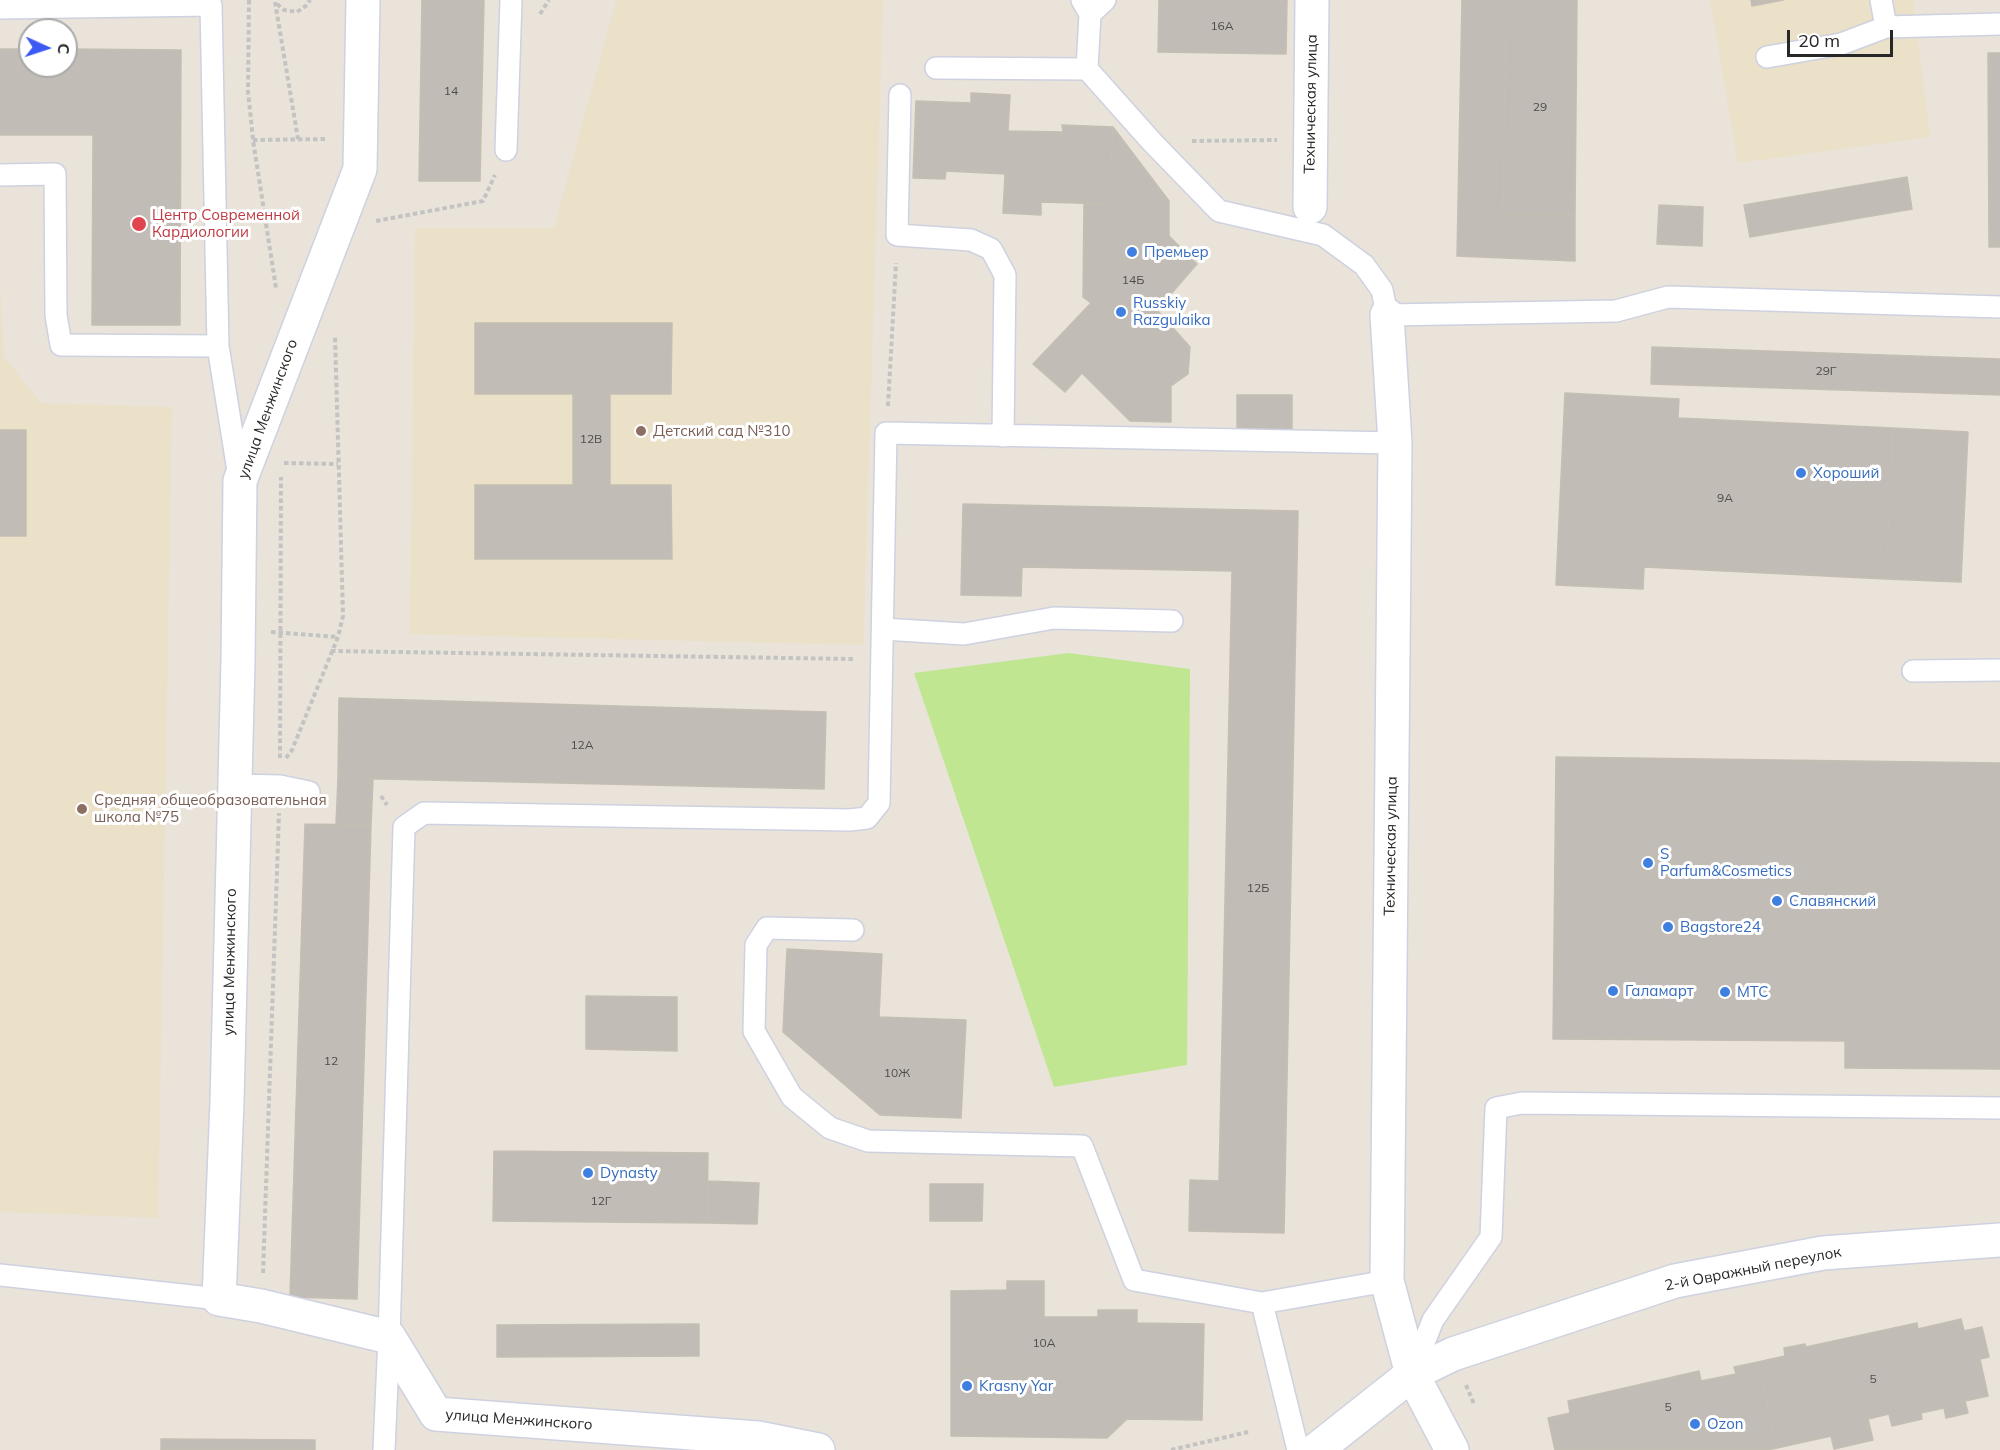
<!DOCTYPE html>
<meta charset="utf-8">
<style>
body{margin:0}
#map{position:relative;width:2000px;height:1450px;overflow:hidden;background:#e9e3d9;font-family:Mulish,sans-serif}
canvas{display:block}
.north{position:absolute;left:18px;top:18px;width:60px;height:60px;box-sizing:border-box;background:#fff;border:2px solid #a9a9a9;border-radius:50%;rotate:93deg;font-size:16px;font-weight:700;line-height:24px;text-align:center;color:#272727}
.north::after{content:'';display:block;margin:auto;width:21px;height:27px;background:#3c5af3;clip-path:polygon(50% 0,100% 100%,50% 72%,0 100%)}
.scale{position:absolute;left:1787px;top:30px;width:106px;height:27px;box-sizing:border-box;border:3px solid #272727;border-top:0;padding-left:8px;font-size:18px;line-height:21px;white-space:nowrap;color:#272727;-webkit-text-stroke:4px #fff;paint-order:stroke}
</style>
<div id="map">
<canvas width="2000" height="1450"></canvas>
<div class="north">С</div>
<div class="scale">20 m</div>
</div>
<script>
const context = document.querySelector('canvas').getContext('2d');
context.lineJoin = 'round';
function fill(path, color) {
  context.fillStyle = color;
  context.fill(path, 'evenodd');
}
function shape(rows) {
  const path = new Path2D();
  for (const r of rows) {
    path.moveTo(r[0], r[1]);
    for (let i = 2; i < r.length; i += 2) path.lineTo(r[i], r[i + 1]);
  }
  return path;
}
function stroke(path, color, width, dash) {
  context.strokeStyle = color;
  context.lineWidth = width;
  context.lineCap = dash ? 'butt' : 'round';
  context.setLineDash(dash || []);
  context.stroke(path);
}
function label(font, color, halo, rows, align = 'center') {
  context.font = font + ' Mulish,sans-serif';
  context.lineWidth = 6;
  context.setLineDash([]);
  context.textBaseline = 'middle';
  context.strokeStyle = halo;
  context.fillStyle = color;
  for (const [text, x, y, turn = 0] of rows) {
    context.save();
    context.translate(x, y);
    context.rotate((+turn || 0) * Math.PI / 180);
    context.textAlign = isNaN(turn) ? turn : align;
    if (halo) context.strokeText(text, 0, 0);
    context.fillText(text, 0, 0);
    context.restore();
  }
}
const education = shape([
 [616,0,883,0,863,645,410,634,415,228,554,228],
 [1710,0,1913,0,1930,137,1738,163],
 [0,285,4,357,41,403,172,407,158,1218,0,1212]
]);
const pitch = shape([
 [1069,653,1190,669,1187,1065,1054,1087,914,673]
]);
const building = shape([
 [422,0,484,0,480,181,419,181,422,0],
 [1159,0,1287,0,1286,54,1158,52,1159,0],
 [1462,0,1506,0,1503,215,1575,215,1575,261,1457,256,1462,0],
 [1506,0,1577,0,1575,215,1503,215,1506,0],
 [1751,0,1783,0,1752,6,1751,0],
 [0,49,30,49,30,66,66,66,66,49,181,50,180,325,92,325,93,135,0,135,0,49],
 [1988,53,2000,53,2000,247,1989,247,1988,53],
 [971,93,1010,95,1008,131,1063,132,1062,125,1113,127,1109,204,1041,202,1041,215,1003,213,1005,174,946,171,945,179,913,178,916,101,971,103,971,93],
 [1113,127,1169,201,1169,236,1197,264,1157,310,1190,347,1188,374,1171,386,1171,422,1130,421,1082,373,1065,392,1033,364,1091,303,1083,297,1084,203,1109,204,1113,127],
 [1907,177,1912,209,1750,237,1744,205,1907,177],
 [1659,205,1703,207,1702,246,1657,244,1659,205],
 [475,323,672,323,671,394,610,394,610,485,671,485,672,559,475,559,475,485,573,485,573,394,475,394,475,323],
 [1652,347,2000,359,2000,395,1651,384,1652,347],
 [1565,393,1679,399,1678,418,1893,428,1886,579,1644,567,1643,589,1556,585,1565,393],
 [1237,395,1292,395,1292,430,1237,430,1237,395],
 [1893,428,1968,432,1961,582,1886,579,1893,428],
 [0,430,26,430,26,536,0,536,0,430],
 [963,504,1298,511,1284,1233,1189,1231,1190,1180,1219,1181,1232,571,1022,567,1021,596,961,595,963,504],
 [339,698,826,712,824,789,338,778,339,698],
 [1556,757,2000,763,2000,1069,1845,1068,1845,1041,1553,1039,1556,757],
 [338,778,373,779,371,825,336,824,338,778],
 [305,824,371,825,357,1299,290,1297,305,824],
 [787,949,882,954,879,1017,966,1020,961,1118,880,1115,783,1032,787,949],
 [586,996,677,997,677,1051,586,1049,586,996],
 [494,1151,708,1153,707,1223,493,1221,494,1151],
 [708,1181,759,1183,757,1224,707,1223,708,1181],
 [930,1184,983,1184,982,1221,930,1221,930,1184],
 [1007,1281,1044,1281,1044,1317,1098,1317,1098,1310,1137,1310,1137,1390,1081,1390,1081,1402,1039,1402,1039,1362,985,1362,985,1369,951,1369,951,1291,1007,1290,1007,1281],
 [1961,1319,1964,1331,1982,1327,1989,1357,1980,1359,1988,1396,1965,1401,1968,1413,1946,1418,1944,1408,1921,1413,1922,1419,1892,1426,1889,1414,1868,1419,1873,1440,1834,1449,1831,1436,1777,1448,1758,1362,1785,1356,1784,1348,1805,1344,1806,1347,1917,1323,1918,1329,1961,1319],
 [1137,1323,1204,1324,1202,1420,1127,1419,1107,1438,951,1436,951,1369,985,1369,985,1362,1039,1362,1039,1402,1081,1402,1081,1390,1137,1390,1137,1323],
 [699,1324,699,1356,497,1357,497,1325,699,1324],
 [1758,1362,1777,1448,1767,1450,1555,1450,1548,1418,1570,1413,1568,1401,1699,1371,1701,1381,1736,1374,1734,1367,1758,1362],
 [161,1439,315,1440,315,1450,161,1450,161,1439]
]);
const path = shape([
 [249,0,248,91,253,140,276,288],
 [275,2,298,139],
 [277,4,284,10,297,12,307,5,310,0],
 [540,14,549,0],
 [253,140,327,139],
 [1192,141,1277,140],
 [376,221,483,201,495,175],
 [888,406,896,263],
 [284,463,338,464],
 [271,632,338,637],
 [331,651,853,659],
 [280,758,281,477],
 [286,758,292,750,338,637,343,616,335,336],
 [381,796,387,805],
 [263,1273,279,813],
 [1466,1385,1474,1404],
 [1171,1450,1248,1432]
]);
const lane = shape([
 [1082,0,1090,14,1087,69,1152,142,1219,211,1323,235,1364,265,1382,290,1387,315,1616,311,1668,297,2000,307],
 [1881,0,1886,27,2000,24],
 [0,8,211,5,218,346,239,477],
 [1090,14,1105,0],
 [1767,57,1841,44,1886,27],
 [936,68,1087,69],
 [900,95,897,235,971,240,991,249,1005,275,1003,436],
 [506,150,511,0],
 [0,175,55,174,56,315,61,345,218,346],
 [883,629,964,634,1054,618,1172,621],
 [1913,671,2000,670],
 [234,785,280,786,309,792],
 [853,930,767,928,756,945,754,1031,792,1097,830,1128,868,1141,1082,1146,1134,1280,1262,1303,1298,1450],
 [0,1275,219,1299],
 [1262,1303,1387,1281],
 [1412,1373,1433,1320,1491,1237,1496,1108,1522,1103,2000,1108],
 [384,1450,389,1337,404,827,424,813,850,820,867,818,879,803,886,433,1395,443]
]);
const street = shape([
 [363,0,360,169,240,481,238,661,227,1102,219,1299,261,1306,389,1337,436,1414,758,1438,818,1450],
 [1310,207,1312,0],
 [1387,315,1395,443,1387,1281,1412,1374,1452,1450],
 [1316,1450,1412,1374,1453,1354,1675,1281,1823,1253,2000,1240]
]);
const markers = [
 [139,224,8,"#e0444e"],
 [1132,252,6,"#3f7fe0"],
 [1121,312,6,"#3f7fe0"],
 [641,431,6,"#8d6e63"],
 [1801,473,6,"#3f7fe0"],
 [82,809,6,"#8d6e63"],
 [1648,863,6,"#3f7fe0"],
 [1777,901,6,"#3f7fe0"],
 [1668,927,6,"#3f7fe0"],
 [1613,991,6,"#3f7fe0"],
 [1725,992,6,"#3f7fe0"],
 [588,1173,6,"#3f7fe0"],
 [967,1386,6,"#3f7fe0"],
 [1695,1424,6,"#3f7fe0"]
];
const numberNames = [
 ["16А",1222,26],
 ["14",451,91],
 ["29",1540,107],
 ["14Б",1133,280],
 ["29Г",1826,371],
 ["12В",591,439],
 ["9А",1725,498],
 ["12А",582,745],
 ["12Б",1258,888],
 ["12",331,1061],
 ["10Ж",897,1073],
 ["12Г",601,1201],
 ["10А",1044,1343],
 ["5",1873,1379],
 ["5",1668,1407]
];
const streetNames = [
 ["Техническая улица",1311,104,-89],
 ["улица Менжинского",268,409,-70],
 ["Техническая улица",1391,846,-89],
 ["улица Менжинского",230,962,-89],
 ["2-й Овражный переулок",1753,1269,-11],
 ["улица Менжинского",519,1420,4]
];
const healthNames = [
 ["Центр Современной",152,215],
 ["Кардиологии",152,232]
];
const shopNames = [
 ["Премьер",1144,252],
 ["Russkiy",1133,303],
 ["Razgulaika",1133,320],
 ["Хороший",1813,473],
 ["S",1660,854],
 ["Parfum&Cosmetics",1660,871],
 ["Славянский",1789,901],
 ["Bagstore24",1680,927],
 ["Галамарт",1625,991],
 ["МТС",1737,992],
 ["Dynasty",600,1173],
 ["Krasny Yar",979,1386],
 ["Ozon",1707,1424]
];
const educationNames = [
 ["Детский сад №310",653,431],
 ["Средняя общеобразовательная",94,800],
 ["школа №75",94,817]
];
fill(education, '#ebe0c8');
fill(pitch, '#c0e692');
fill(building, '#c2bcb6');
stroke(building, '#c4beb3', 1.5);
stroke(lane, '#ced1e0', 24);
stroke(street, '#ced1e0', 36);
stroke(path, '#c3c3c3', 4, [4.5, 3]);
stroke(lane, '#fff', 21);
stroke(street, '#fff', 33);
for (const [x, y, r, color] of markers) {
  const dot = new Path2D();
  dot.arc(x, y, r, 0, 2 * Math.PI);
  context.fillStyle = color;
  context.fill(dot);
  stroke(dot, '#fff', 2);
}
label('12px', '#4e4c4b', null, numberNames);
label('15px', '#272727', '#fff', streetNames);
label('15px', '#be3a42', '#fff', healthNames, 'left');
label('15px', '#366cbe', '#fff', shopNames, 'left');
label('15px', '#785e54', '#fff', educationNames, 'left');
</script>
